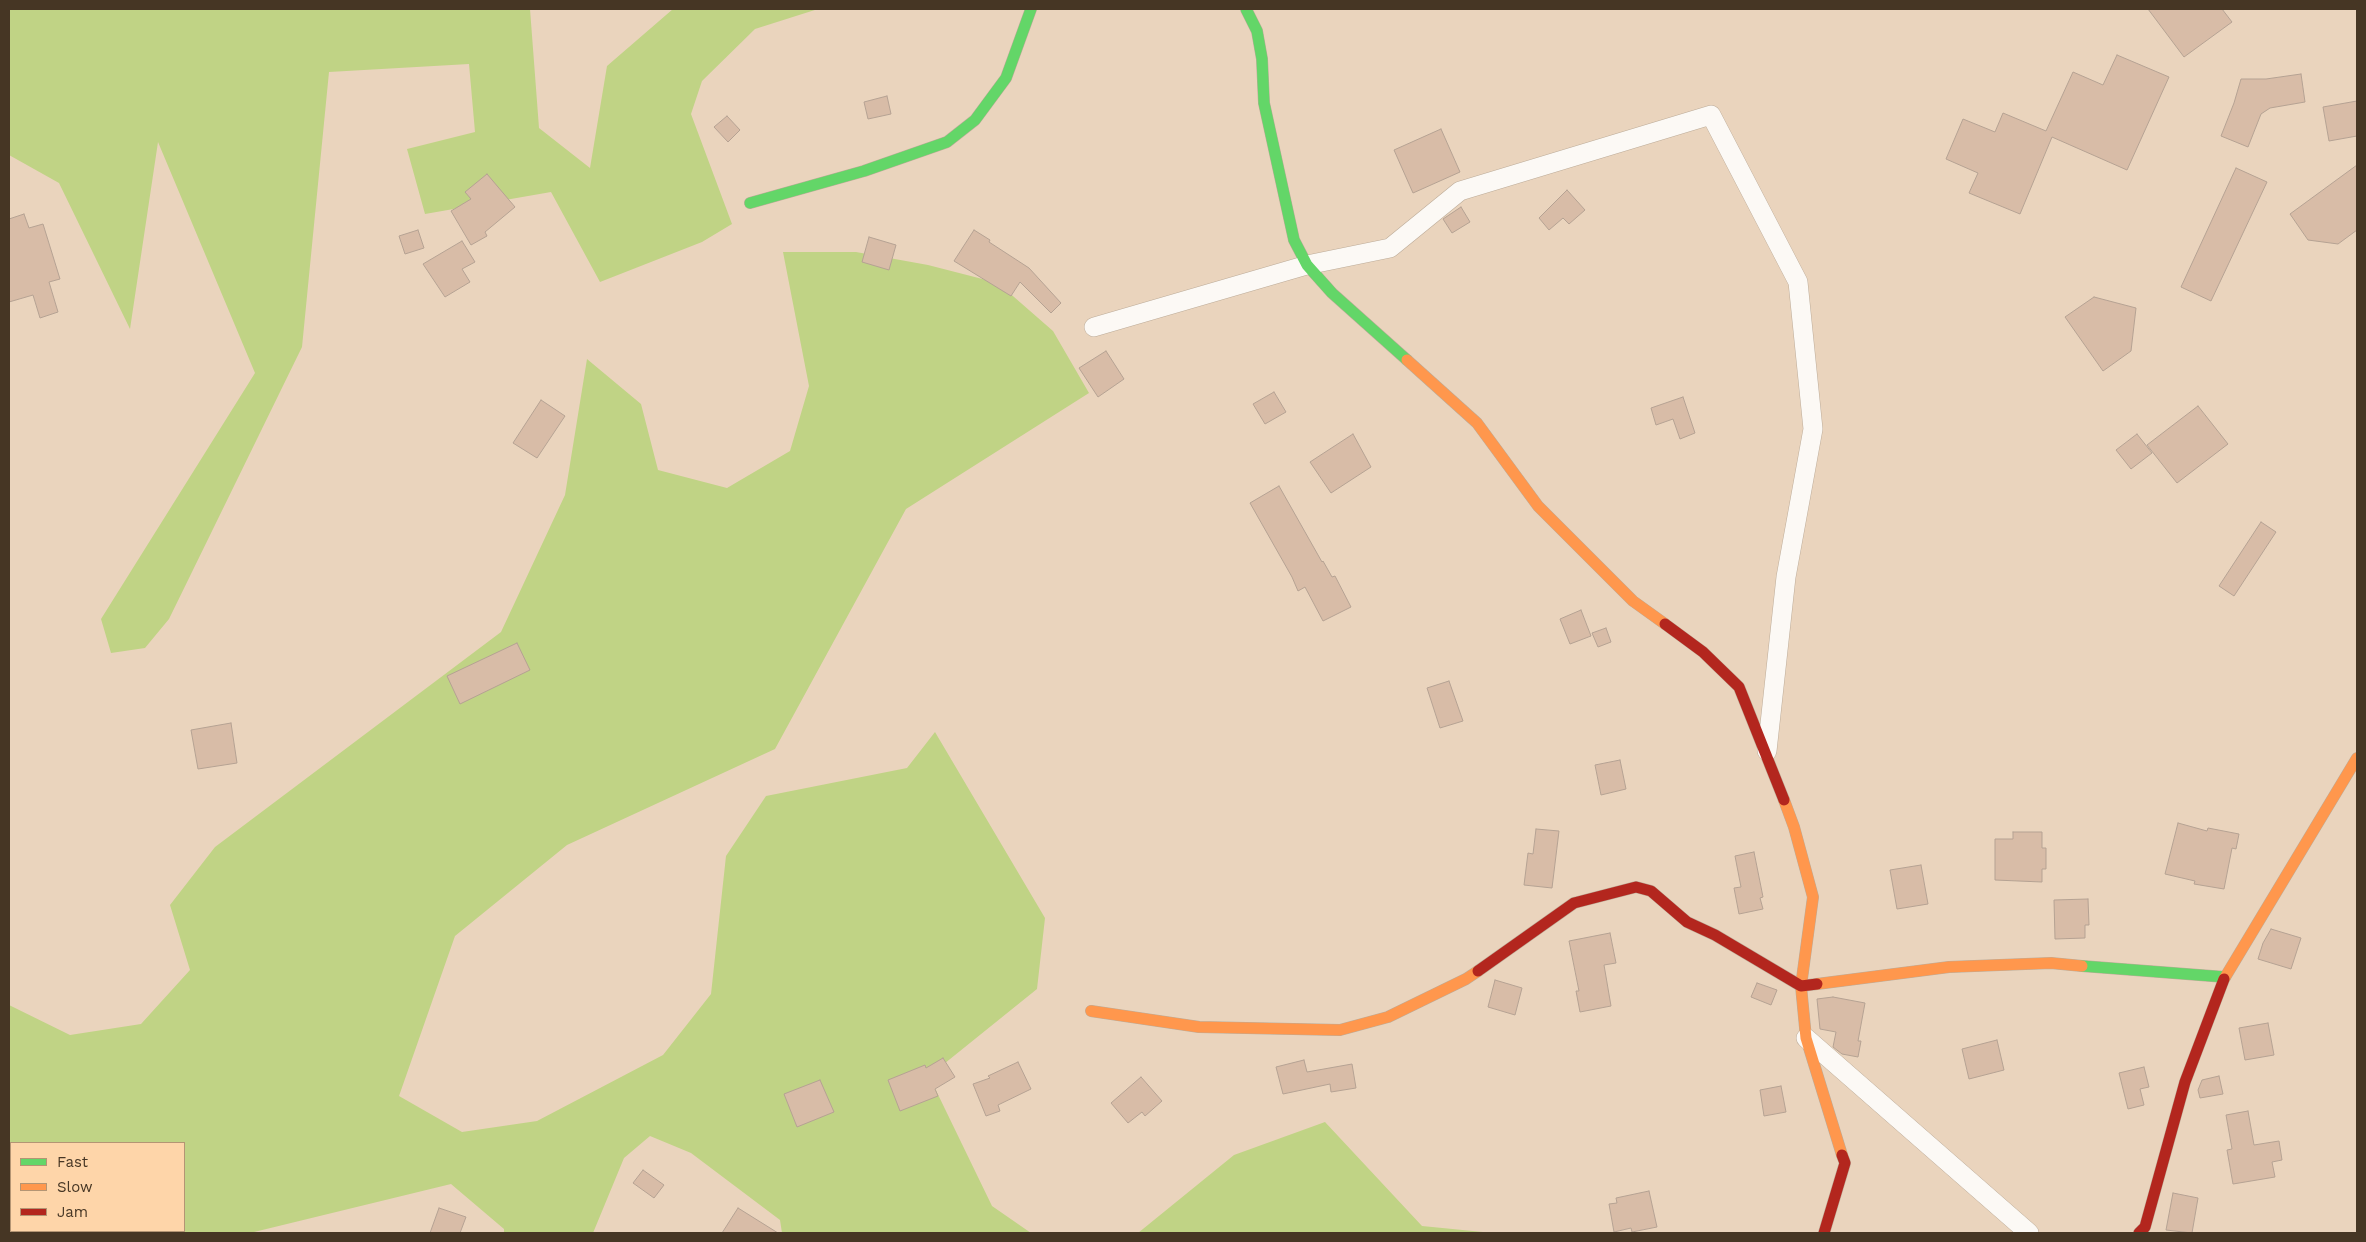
<!DOCTYPE html>
<style>
body{margin:0}
#map{position:relative;width:2366px;height:1242px;overflow:hidden;background:#ead4bd;font-family:"Work Sans",sans-serif}
canvas{display:block}
.frame{position:absolute;inset:0;border:10px solid #463624;pointer-events:none}
.legend{position:absolute;left:10px;top:1142px;width:175px;height:90px;box-sizing:border-box;background:#fed5a9;border:1px solid #b49574;margin:0;padding:6px 9px;list-style:none;font-size:15px;color:#463624}
.legend li{display:flex;align-items:center;gap:10px;height:25px}
.legend b{width:25px;border:1px solid #b49574}
</style>
<div id="map">
<canvas width="2366" height="1242"></canvas>
<div class="frame"></div>
<ul class="legend">
<li><b style="height:6px;background:#63d668"></b>Fast</li>
<li><b style="height:6px;background:#ff974d"></b>Slow</li>
<li><b style="height:6px;background:#b3261e"></b>Jam</li>
</ul>
</div>
<script>
const context = document.querySelector('canvas').getContext('2d');
context.lineJoin = 'round';
function fill(path, color) {
  context.fillStyle = color;
  context.fill(path, 'evenodd');
}
function shape(rows) {
  const path = new Path2D();
  for (const r of rows) {
    path.moveTo(r[0], r[1]);
    for (let i = 2; i < r.length; i += 2) path.lineTo(r[i], r[i + 1]);
  }
  return path;
}
function stroke(path, color, width, dash) {
  context.strokeStyle = color;
  context.lineWidth = width;
  context.lineCap = dash ? 'butt' : 'round';
  context.setLineDash(dash || []);
  context.stroke(path);
}
const green = shape([
 [9,9,530,9,539,128,590,168,607,66,673,9,818,9,755,29,702,81,691,114,732,224,702,242,600,282,551,192,425,214,407,149,475,132,469,64,329,72,302,347,169,619,145,648,111,653,101,619,255,373,158,142,130,329,59,183,9,155],
 [783,252,856,252,928,265,998,283,1053,331,1089,393,906,509,775,749,567,845,455,936,399,1096,462,1132,537,1121,663,1055,711,994,726,856,766,796,907,768,935,732,1045,918,1037,989,929,1076,992,1206,1031,1233,782,1233,780,1220,691,1153,650,1136,624,1158,593,1233,504,1233,504,1229,451,1184,250,1233,9,1233,9,1005,70,1035,141,1024,190,970,170,905,215,847,501,632,565,495,587,359,641,404,658,470,727,488,790,451,809,386],
 [11,1143,184,1143,184,1231,11,1231],
 [1325,1122,1422,1226,1493,1233,1138,1233,1234,1155]
]);
const building = shape([
 [2148,9,2222,9,2232,22,2184,57,2148,9],
 [2117,55,2169,77,2127,170,2052,137,2020,214,1969,193,1978,173,1946,159,1963,119,1995,132,2003,113,2046,131,2073,72,2103,85,2117,55],
 [2301,74,2305,102,2270,108,2261,114,2248,147,2221,136,2234,103,2241,79,2266,79,2301,74],
 [887,96,891,114,868,119,864,102,887,96],
 [2357,101,2357,136,2329,141,2323,107,2357,101],
 [727,116,740,130,728,142,714,127,727,116],
 [1441,129,1460,172,1413,193,1394,150,1441,129],
 [2357,165,2357,230,2338,244,2308,240,2290,214,2357,165],
 [2236,168,2267,182,2211,301,2181,287,2236,168],
 [487,174,515,207,485,232,487,236,471,245,451,211,471,199,465,192,487,174],
 [1567,190,1585,210,1569,224,1563,218,1549,230,1539,218,1567,190],
 [1461,207,1470,222,1452,233,1443,219,1461,207],
 [24,214,29,228,43,224,60,279,49,282,58,312,40,318,33,295,9,302,9,219,24,214],
 [418,230,424,248,405,254,399,236,418,230],
 [974,230,990,240,989,242,1029,268,1061,303,1051,313,1020,282,1011,296,954,261,974,230],
 [869,237,896,245,889,270,862,262,869,237],
 [462,241,475,262,462,269,470,282,445,297,423,264,462,241],
 [2094,297,2136,308,2131,351,2103,371,2065,317,2094,297],
 [1106,351,1124,379,1098,397,1079,368,1106,351],
 [1274,392,1286,412,1265,424,1253,404,1274,392],
 [1683,397,1695,433,1680,439,1673,419,1656,425,1651,408,1683,397],
 [541,400,565,416,537,458,513,443,541,400],
 [2198,406,2228,444,2177,483,2147,445,2198,406],
 [1353,434,1371,467,1331,493,1310,462,1353,434],
 [2137,434,2152,453,2131,469,2116,450,2137,434],
 [1279,486,1322,562,1323,561,1332,577,1335,576,1351,607,1323,621,1305,587,1298,591,1292,577,1250,503,1279,486],
 [2261,522,2276,532,2234,596,2219,586,2261,522],
 [1581,610,1591,636,1570,644,1560,619,1581,610],
 [1606,628,1611,642,1598,647,1592,633,1606,628],
 [517,643,530,670,460,704,447,676,517,643],
 [1449,681,1463,721,1440,728,1427,688,1449,681],
 [231,723,237,763,198,769,191,730,231,723],
 [1620,760,1626,789,1601,795,1595,765,1620,760],
 [2178,823,2207,831,2208,828,2239,834,2236,849,2232,848,2224,889,2194,884,2195,881,2165,874,2178,823],
 [1536,829,1559,831,1552,888,1524,885,1528,853,1533,854,1536,829],
 [2013,832,2042,832,2042,848,2046,848,2046,869,2042,869,2042,882,1995,880,1995,839,2013,839,2013,832],
 [1754,852,1763,897,1760,898,1763,909,1739,914,1734,888,1741,887,1735,856,1754,852],
 [1921,865,1928,904,1897,909,1890,870,1921,865],
 [2088,899,2089,925,2085,925,2085,938,2055,939,2054,900,2088,899],
 [2271,929,2301,938,2291,969,2258,959,2263,943,2271,929],
 [1610,933,1616,963,1604,965,1611,1006,1580,1012,1576,991,1579,991,1569,941,1610,933],
 [1495,980,1522,988,1515,1015,1488,1007,1495,980],
 [1757,983,1777,990,1771,1005,1751,997,1757,983],
 [1833,997,1865,1003,1858,1041,1861,1041,1858,1057,1842,1054,1833,1047,1836,1032,1820,1029,1817,999,1833,997],
 [2268,1023,2274,1055,2245,1060,2239,1028,2268,1023],
 [1997,1040,2004,1070,1969,1079,1962,1049,1997,1040],
 [943,1058,955,1077,935,1089,938,1096,900,1111,888,1080,925,1065,926,1068,943,1058],
 [1304,1060,1307,1072,1352,1064,1356,1088,1331,1092,1330,1084,1283,1094,1276,1067,1304,1060],
 [1018,1062,1031,1089,998,1105,1000,1111,986,1116,973,1084,990,1078,988,1076,1018,1062],
 [2144,1067,2149,1087,2140,1089,2144,1105,2128,1109,2119,1073,2144,1067],
 [2219,1076,2223,1094,2200,1098,2198,1090,2202,1080,2219,1076],
 [1141,1077,1162,1101,1145,1116,1142,1112,1128,1123,1111,1103,1141,1077],
 [820,1080,834,1112,797,1127,784,1094,820,1080],
 [1781,1086,1786,1112,1764,1116,1760,1090,1781,1086],
 [2248,1111,2254,1145,2279,1141,2282,1160,2272,1162,2275,1177,2233,1184,2227,1150,2232,1149,2226,1115,2248,1111],
 [643,1170,664,1185,654,1198,633,1183,643,1170],
 [1649,1191,1657,1227,1632,1232,1631,1228,1614,1232,1609,1204,1617,1203,1616,1198,1649,1191],
 [2173,1193,2198,1198,2192,1233,2166,1230,2173,1193],
 [439,1208,466,1217,460,1233,430,1233,439,1208],
 [738,1208,778,1233,722,1233,738,1208]
]);
const street = shape([
 [1094,327,1307,265,1390,248,1460,191,1711,115,1798,282,1813,429,1786,577,1767,751],
 [1806,1038,2029,1233]
]);
const fast = shape([
 [1246,9,1257,31,1262,59,1264,103,1294,240,1307,265,1332,293,1407,360],
 [750,203,864,171,947,142,975,120,1006,78,1031,9],
 [2082,966,2225,977]
]);
const slow = shape([
 [1407,360,1477,423,1538,506,1633,601,1665,624],
 [1784,800,1794,827,1813,897,1801,986,1806,1038,1842,1155],
 [2224,979,2357,758],
 [1817,984,1949,967,2051,963,2082,966],
 [1091,1011,1199,1027,1340,1030,1388,1017,1466,979,1478,971]
]);
const jam = shape([
 [1665,624,1703,652,1739,687,1784,800],
 [1478,971,1574,903,1636,887,1651,891,1687,922,1715,935,1801,986,1817,984],
 [1824,1233,1845,1163,1842,1155],
 [2139,1233,2145,1227,2185,1082,2224,979]
]);
fill(green, '#c0d385');
fill(building, '#d8bca7');
stroke(building, '#b5a293', 1);
stroke(street, '#bcab98', 20);
stroke(fast, '#bcab98', 12);
stroke(slow, '#bcab98', 12);
stroke(jam, '#bcab98', 12);
stroke(street, '#fcf9f5', 19);
stroke(fast, '#63d668', 11);
stroke(slow, '#ff974d', 11);
stroke(jam, '#b3261e', 11);
</script>
